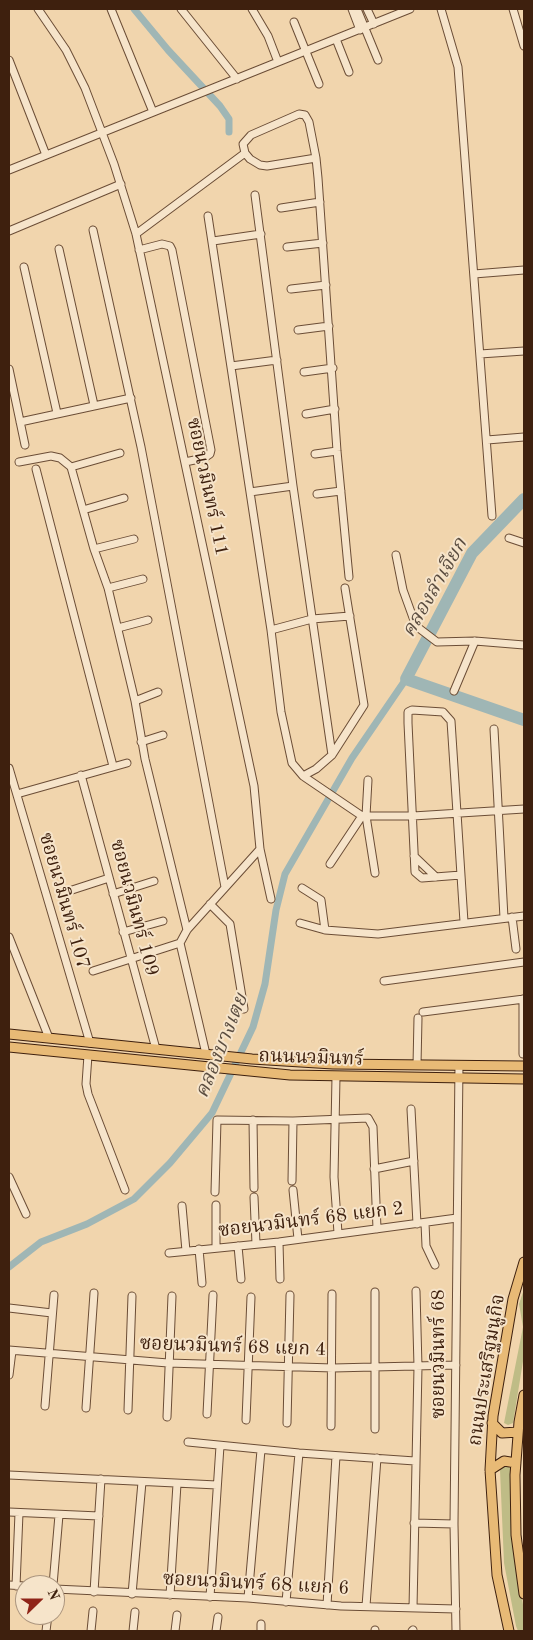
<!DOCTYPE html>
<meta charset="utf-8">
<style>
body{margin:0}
#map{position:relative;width:533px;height:1640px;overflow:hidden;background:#f1d5ad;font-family:"Old Standard TT",serif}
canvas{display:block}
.frame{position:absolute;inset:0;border:10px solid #3e200e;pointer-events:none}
.north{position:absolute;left:15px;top:1575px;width:50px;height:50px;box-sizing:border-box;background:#f6e4ca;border:1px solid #ac967f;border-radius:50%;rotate:68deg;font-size:14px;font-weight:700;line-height:20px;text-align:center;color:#3e200e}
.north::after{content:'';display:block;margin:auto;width:18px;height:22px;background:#8f2418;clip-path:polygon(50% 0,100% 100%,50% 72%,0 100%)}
</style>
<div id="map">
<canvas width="533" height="1640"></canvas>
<div class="frame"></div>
<div class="north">N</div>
</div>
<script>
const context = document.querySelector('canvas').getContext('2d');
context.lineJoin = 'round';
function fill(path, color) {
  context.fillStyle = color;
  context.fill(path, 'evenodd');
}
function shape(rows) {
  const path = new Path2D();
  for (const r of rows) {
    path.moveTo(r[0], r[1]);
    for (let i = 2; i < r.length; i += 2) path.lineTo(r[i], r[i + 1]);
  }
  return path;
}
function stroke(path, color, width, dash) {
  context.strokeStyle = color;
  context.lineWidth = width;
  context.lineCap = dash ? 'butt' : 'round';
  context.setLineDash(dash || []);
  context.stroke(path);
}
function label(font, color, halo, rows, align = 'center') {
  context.font = font + ' "Old Standard TT","Noto Serif Thai",serif';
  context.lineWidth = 4;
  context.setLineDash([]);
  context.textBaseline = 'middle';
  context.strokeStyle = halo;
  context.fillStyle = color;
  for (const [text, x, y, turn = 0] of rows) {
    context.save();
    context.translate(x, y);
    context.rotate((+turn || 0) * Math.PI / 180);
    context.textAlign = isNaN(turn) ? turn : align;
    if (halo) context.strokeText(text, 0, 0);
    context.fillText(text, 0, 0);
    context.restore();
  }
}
const green = shape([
 [524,1289,524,1355,513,1423,508,1425,504,1423,523,1327,519,1304],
 [507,1465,511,1469,515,1555,524,1611,524,1631,518,1631,516,1626,504,1563,500,1470,501,1467]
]);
const canal = shape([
 [134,9,168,50,220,106,229,119,229,132],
 [9,1267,41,1242,87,1224,134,1199,170,1163,212,1113,253,1027,265,984,276,910,285,874,352,758,406,679]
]);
const river = shape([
 [524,499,472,553,406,679,524,720]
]);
const minor = shape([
 [38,9,66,50,85,88,114,164,136,234,254,786,260,849,271,899],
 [111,9,153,112],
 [181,9,237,79],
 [252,9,268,36,278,62],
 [352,9,360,30],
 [357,9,378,60],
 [367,9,374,24],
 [441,9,458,67,492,516],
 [513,9,524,46],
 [294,22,319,84],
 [336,39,349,72],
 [9,60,46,155],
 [316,158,267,166,260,165,250,159,245,153,243,144,251,135,299,114,305,115,309,122,316,158,318,178,337,451,349,577],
 [9,170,410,9],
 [255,195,293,486,332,755],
 [281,208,320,202],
 [208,216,271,630,281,712,292,763,303,776,316,769,332,755,364,705,345,588],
 [93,230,141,447,225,887],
 [9,231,121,184],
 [136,234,245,153],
 [213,241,261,234],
 [287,247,323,243],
 [59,249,94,405],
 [139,250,162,244,170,246,172,250,211,450,210,454,204,458,185,462],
 [24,267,57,413],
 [474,274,524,270],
 [291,289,326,285],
 [298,330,329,326],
 [480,354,524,351],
 [231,366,277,360],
 [9,369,25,445],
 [304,372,333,368],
 [306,414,335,409],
 [20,422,131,398],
 [487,440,524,437],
 [315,454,337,451],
 [19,462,51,456,60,458,71,467,94,549,108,588,135,701,145,759,187,930],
 [71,467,120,453],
 [36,469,113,766],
 [250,492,293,486],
 [317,494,341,491],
 [83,510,124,498],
 [509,538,524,543],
 [94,549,134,539],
 [396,555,403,590,416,626,437,642,475,641,524,645],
 [108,588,143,579],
 [118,628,148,620],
 [271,630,312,619,350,616],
 [454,691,475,641],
 [135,701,158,692],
 [494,729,504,918],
 [141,742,163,735],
 [9,768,90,1043],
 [81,775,156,1049],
 [303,776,362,816,413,816,524,809],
 [368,780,366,816,375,873],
 [17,794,127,763],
 [414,856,436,877],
 [330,864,362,816],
 [461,875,422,878,415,872,408,723,408,712,412,710,443,712,451,721,457,813,464,922],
 [302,888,321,900,325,930],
 [69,891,109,878],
 [113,894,154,881],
 [210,904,230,924,244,1009],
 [512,917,516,949],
 [300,923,325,930,378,934,524,916],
 [123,932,163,921],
 [9,937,49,1038],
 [93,971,180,943],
 [384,981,524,962],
 [523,999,523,1054],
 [423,1012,524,999],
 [206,1054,180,943,187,930,260,849],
 [88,1055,86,1084,88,1094,125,1190],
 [417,1065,418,1018],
 [336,1077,334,1177,338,1233],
 [411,1109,417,1224],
 [253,1120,254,1188],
 [374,1169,414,1161],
 [9,1177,26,1214],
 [292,1181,293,1121],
 [293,1190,298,1239],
 [215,1192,217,1120,293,1121,368,1118,373,1127,377,1229],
 [254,1197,256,1244],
 [216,1205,216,1247],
 [182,1206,186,1251],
 [425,1223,426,1246,435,1265],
 [279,1242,280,1279],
 [238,1246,241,1279],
 [199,1249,202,1283],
 [169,1253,279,1242,457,1218],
 [375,1292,375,1429],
 [9,1308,52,1313],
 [9,1350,168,1363,333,1368,456,1365],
 [9,1375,12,1351],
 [45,1406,54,1295],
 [86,1408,94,1293],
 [128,1410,132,1296],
 [207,1414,213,1295],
 [167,1417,172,1296],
 [246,1420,251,1297],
 [287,1423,290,1295],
 [331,1426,332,1294],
 [188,1442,299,1453,415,1461],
 [9,1475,217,1485],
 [9,1512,99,1516],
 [414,1523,454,1524],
 [9,1585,25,1586],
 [53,1585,59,1515],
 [16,1586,19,1513],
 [55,1589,248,1598,341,1606,456,1609],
 [94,1592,101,1479],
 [132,1594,142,1482],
 [170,1595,177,1484],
 [210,1597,220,1446],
 [248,1598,261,1450],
 [286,1602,299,1453],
 [327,1605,336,1456],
 [366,1606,377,1458],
 [413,1608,418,1367,416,1291],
 [46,1631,48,1615],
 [91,1631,93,1611],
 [133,1631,135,1612],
 [175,1631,177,1615],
 [216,1631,218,1617],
 [261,1631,261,1624],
 [375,1631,375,1630],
 [412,1631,413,1630],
 [456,1631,454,1524,459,1065]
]);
const major = shape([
 [9,1034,252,1059,333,1064,524,1066],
 [9,1047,290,1075,524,1079],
 [524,1395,519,1422,515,1475,516,1535,524,1594],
 [492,1423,502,1433,518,1432],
 [490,1470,504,1461,516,1463],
 [509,1631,497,1575,490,1470,493,1416,513,1299,524,1262]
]);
const streetNames = [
 ["ซอยนวมินทร์ 111",207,487,78],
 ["ซอยนวมินทร์ 107",64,901,74],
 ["ซอยนวมินทร์ 109",134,908,75],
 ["ถนนนวมินทร์",311,1058,2],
 ["ซอยนวมินทร์ 68 แยก 2",311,1220,-7],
 ["ซอยนวมินทร์ 68 แยก 4",233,1347,2],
 ["ซอยนวมินทร์ 68",439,1354,-90],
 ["ถนนประเสริฐมนูกิจ",487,1370,-81],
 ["ซอยนวมินทร์ 68 แยก 6",256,1584,3]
];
const waterNames = [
 ["คลองลำเจียก",435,588,-60],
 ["คลองบางเตย",222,1046,-68]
];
fill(green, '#bfbc86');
stroke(canal, '#9fb6b5', 7);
stroke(river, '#9fb6b5', 12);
stroke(minor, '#6b4d36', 9);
stroke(major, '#3e200e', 11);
stroke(minor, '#f6e4ca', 7);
stroke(major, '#e8ba76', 9);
label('19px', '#3e200e', '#f6e4ca', streetNames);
label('italic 20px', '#5b4d40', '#f6e4ca', waterNames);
</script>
